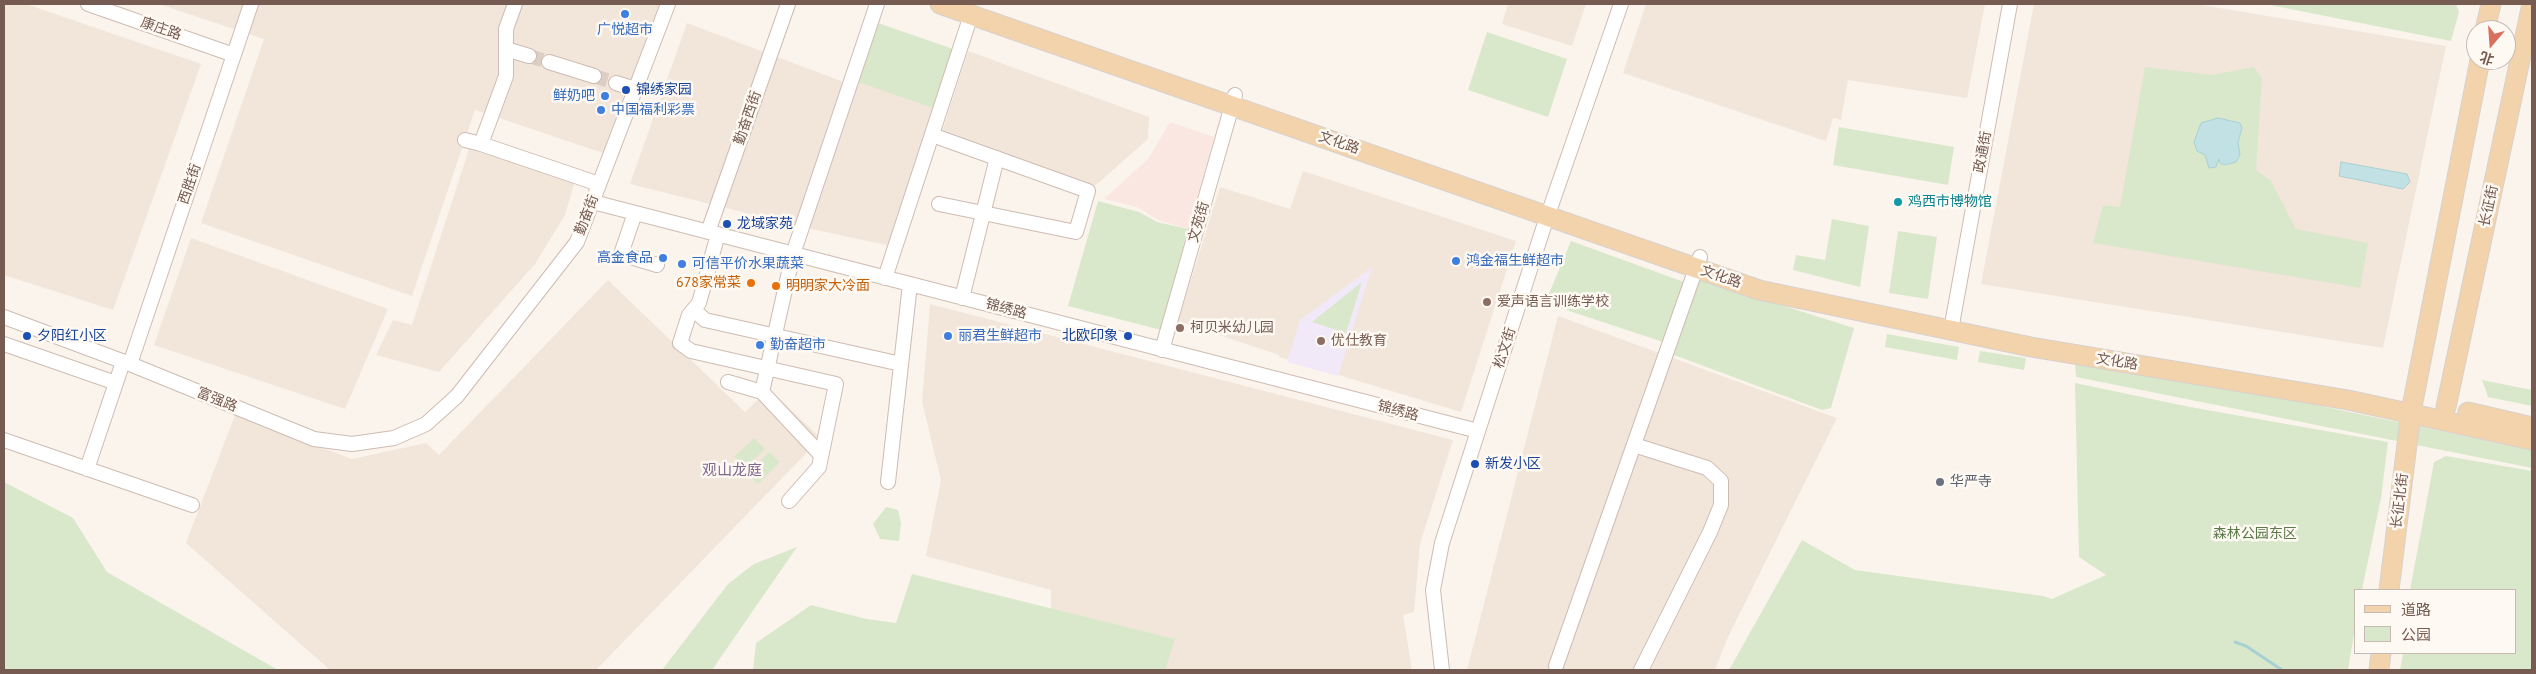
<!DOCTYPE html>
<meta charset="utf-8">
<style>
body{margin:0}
#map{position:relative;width:2536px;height:674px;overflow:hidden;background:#fbf4ec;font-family:"PT Sans","Noto Sans SC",sans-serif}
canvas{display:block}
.frame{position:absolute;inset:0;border:5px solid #755b51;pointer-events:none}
.legend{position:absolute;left:2354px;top:589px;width:162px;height:65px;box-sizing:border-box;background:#fef9f3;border:1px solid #c7bab2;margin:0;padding:6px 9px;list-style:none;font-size:15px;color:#755b51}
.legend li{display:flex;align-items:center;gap:10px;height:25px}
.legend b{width:25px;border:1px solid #c7bab2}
.north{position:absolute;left:2466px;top:20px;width:50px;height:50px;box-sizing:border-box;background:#fef9f3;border:1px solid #c7bab2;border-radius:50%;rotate:198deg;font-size:14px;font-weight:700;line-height:20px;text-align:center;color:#755b51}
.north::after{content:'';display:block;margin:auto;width:18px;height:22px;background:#d8705e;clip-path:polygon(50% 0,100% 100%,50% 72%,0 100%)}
</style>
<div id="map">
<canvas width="2536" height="674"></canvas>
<div class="frame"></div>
<ul class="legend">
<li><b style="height:6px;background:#f2d3ac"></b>道路</li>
<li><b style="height:14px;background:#d9e8cb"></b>公园</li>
</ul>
<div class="north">北</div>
</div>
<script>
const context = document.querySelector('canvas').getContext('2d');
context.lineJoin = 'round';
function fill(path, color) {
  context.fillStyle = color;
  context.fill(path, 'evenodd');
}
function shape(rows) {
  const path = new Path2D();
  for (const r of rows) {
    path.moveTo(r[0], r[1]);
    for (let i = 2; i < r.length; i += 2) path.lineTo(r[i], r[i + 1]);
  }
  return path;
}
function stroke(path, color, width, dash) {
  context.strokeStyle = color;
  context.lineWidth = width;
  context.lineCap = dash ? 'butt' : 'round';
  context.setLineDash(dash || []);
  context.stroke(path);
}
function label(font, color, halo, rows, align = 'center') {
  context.font = font + ' "PT Sans","Noto Sans SC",sans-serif';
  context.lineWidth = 5;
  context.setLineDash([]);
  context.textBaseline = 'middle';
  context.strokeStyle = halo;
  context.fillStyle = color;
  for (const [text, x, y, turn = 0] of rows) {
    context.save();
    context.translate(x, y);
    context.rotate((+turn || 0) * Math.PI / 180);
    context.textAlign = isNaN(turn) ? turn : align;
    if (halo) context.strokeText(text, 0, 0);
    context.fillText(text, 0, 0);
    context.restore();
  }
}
const residential = shape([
 [4,4,26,4,201,64,113,310,4,275],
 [159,4,674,4,618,158,475,110,412,296,201,223,264,39],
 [1508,4,1586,4,1572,46,1502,24],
 [1646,4,1985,4,1967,98,1848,80,1841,120,1833,118,1826,141,1623,73],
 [2034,4,2196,4,2446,46,2383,348,1981,284],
 [687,23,849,84,856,66,946,94,896,247,802,227,630,184],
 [968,51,1149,117,1148,139,1089,191,941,135],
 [469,149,575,181,565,215,535,264,439,372,376,355,393,320,412,325],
 [1303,171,1516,241,1461,412,1279,357,1279,355,1178,321,1220,187,1290,209],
 [191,238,388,309,345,409,154,345],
 [608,280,745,412,769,389,821,438,596,670,330,670,186,543,235,415,352,459,426,443,439,455],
 [930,304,1453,440,1420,544,1414,612,1403,615,1412,670,1051,670,1051,590,926,556,941,480,922,402],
 [1558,316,1837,418,1728,637,1715,670,1467,670]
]);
const commercial = shape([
 [1170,122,1214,137,1188,229,1158,220,1137,207,1104,199,1148,159]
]);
const education = shape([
 [1372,267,1338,376,1287,362,1300,320]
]);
const green = shape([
 [2265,4,2456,4,2459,12,2451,41],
 [878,23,956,50,936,109,858,82],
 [1487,32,1567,59,1548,117,1468,90],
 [2145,67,2212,75,2254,67,2262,78,2256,170,2271,181,2296,229,2368,243,2360,288,2093,243,2103,205,2120,207],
 [1839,127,1954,147,1948,185,1833,165],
 [1098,201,1139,212,1157,222,1188,229,1161,330,1068,306],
 [1832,219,1869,226,1860,287,1793,270,1796,255,1825,260],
 [1898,231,1937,237,1928,299,1889,293],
 [1571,241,1684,282,1663,342,1545,303],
 [1699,279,1854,328,1831,408,1822,410,1674,355],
 [1362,282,1346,333,1312,322],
 [1887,334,1959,347,1957,360,1885,347],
 [1980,351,2026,358,2024,370,1978,362],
 [2075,363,2292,400,2532,450,2532,468,2076,377],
 [2482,380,2532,390,2532,406,2488,397],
 [2075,383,2190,407,2388,442,2381,498,2362,590,2355,590,2355,628,2348,670,1729,670,1802,540,1855,570,2043,596,2052,599,2106,575,2079,557],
 [754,438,765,449,745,468,734,457],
 [769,452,780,462,758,484,748,474],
 [2446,456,2532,471,2532,670,2400,670,2403,653,2515,653,2515,590,2410,590,2434,462],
 [4,482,73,518,107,572,278,670,4,670],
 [886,507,898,510,901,523,899,541,880,539,873,524],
 [797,547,712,670,662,670,728,584,754,564],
 [912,574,1175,639,1165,670,753,670,756,643,811,605,867,619,896,623]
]);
const water = shape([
 [2218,118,2240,123,2242,128,2238,142,2240,155,2236,162,2224,165,2220,163,2219,159,2216,167,2209,168,2205,155,2197,151,2194,142,2201,123,2218,118],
 [2341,162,2407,174,2410,182,2403,189,2339,176,2341,162]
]);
const stream = shape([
 [2235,642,2246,646,2282,670]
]);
const minorTunnel = shape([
 [529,56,549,62],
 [594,76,616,83]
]);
const minor = shape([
 [88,4,234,55],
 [515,4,506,29,506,76,481,144,599,184],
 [506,49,529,56],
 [549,62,594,76],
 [616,83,635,89],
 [932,135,1088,191,1076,232,939,204],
 [465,140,481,144],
 [593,202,1478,431],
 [635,213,621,254,657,265],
 [708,232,788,4],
 [718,234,699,303,689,315,680,343,691,351,836,384,819,467,789,501],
 [885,278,971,15],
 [962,298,997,158],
 [694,310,705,320,901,364],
 [4,317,130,364,314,439,352,444,394,438,426,424,457,396,577,242,668,4],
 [1951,330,2010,4],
 [4,344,116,383],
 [1162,350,1235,95],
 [130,364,251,4],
 [728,382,762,392,793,254,877,4],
 [762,392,821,455],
 [4,440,192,505],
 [1634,445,1707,468,1721,481,1721,505,1710,532,1641,670],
 [87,469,123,362],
 [888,482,910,284],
 [1556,666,1700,257],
 [1442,670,1433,590,1442,543,1543,229,1621,4]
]);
const major = shape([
 [940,4,1759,290,2031,347,2348,400,2532,440],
 [2485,30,2491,4],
 [2446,407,2532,4],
 [2468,412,2532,427],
 [2389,590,2411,412,2480,60],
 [2379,670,2381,653]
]);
const markers = [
 [625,14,5,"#3f7fe0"],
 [626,90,5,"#1a4fb4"],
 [605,96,5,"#3f7fe0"],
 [601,110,5,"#3f7fe0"],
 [1898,202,5,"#0f9aa8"],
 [727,224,5,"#1a4fb4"],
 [663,258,5,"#3f7fe0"],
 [1456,261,5,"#3f7fe0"],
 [682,264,5,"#3f7fe0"],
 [751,283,5,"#e8710a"],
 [776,286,5,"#e8710a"],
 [1487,302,5,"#8d6e63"],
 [1180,328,5,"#8d6e63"],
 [27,336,5,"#1a4fb4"],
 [948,336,5,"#3f7fe0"],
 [1128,336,5,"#1a4fb4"],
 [1321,341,5,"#8d6e63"],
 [760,345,5,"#3f7fe0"],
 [1475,464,5,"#1a4fb4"],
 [1940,482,5,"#6b7280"]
];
const streetNames = [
 ["康庄路",161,29,19],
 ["勤奋西街",748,118,-71],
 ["文化路",1339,143,19],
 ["政通街",1983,152,-80],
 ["西胜街",190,184,-71],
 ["长征街",2489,206,-78],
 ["勤奋街",587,215,-69],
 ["文苑街",1199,222,-74],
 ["文化路",1721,277,19],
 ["锦绣路",1006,309,15],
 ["松文街",1505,348,-72],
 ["文化路",2117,362,9],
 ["富强路",217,400,22],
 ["锦绣路",1398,411,15],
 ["长征北街",2400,501,-83]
];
const shopNames = [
 ["广悦超市",625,30,"center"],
 ["鲜奶吧",595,96,"right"],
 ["中国福利彩票",611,110],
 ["高金食品",653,258,"right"],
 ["鸿金福生鲜超市",1466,261],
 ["可信平价水果蔬菜",692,264],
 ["丽君生鲜超市",958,336],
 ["勤奋超市",770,345]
];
const transitNames = [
 ["锦绣家园",636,90],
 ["龙域家苑",737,224],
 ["夕阳红小区",37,336],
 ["北欧印象",1118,336,"right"],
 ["新发小区",1485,464]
];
const cultureNames = [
 ["鸡西市博物馆",1908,202]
];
const foodNames = [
 ["678家常菜",741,283],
 ["明明家大冷面",786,286,"left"]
];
const educationNames = [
 ["爱声语言训练学校",1497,302],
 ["柯贝米幼儿园",1190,328],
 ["优仕教育",1331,341]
];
const worshipNames = [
 ["华严寺",1950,482]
];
const parkNames = [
 ["森林公园东区",2255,534]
];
const neighbourhoodNames = [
 ["观山龙庭",732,471]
];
fill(residential, '#f2e6db');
fill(commercial, '#fae7e1');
fill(education, '#f1e9f8');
fill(green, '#d9e8cb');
fill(water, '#c2e1e4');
stroke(water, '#a9d1d4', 1);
stroke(stream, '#a9d1d4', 3);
stroke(minorTunnel, '#dacec5', 14, [14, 7]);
stroke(minor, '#cdbcb3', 16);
stroke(major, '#d8d1ce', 21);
stroke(minor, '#fff', 14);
stroke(major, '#f2d3ac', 19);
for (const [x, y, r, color] of markers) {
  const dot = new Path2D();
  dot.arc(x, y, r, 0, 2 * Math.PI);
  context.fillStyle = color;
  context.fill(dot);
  stroke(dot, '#fef9f3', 2);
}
label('14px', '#755b51', '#fef9f3', streetNames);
label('14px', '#366cbe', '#fef9f3', shopNames, 'left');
label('14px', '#164399', '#fef9f3', transitNames, 'left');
label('14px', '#0d838f', '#fef9f3', cultureNames, 'left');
label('14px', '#c56008', '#fef9f3', foodNames, 'right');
label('14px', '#785e54', '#fef9f3', educationNames, 'left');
label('14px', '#5b616d', '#fef9f3', worshipNames, 'left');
label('14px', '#5c794a', '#fef9f3', parkNames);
label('15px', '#806990', '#fef9f3', neighbourhoodNames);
</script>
